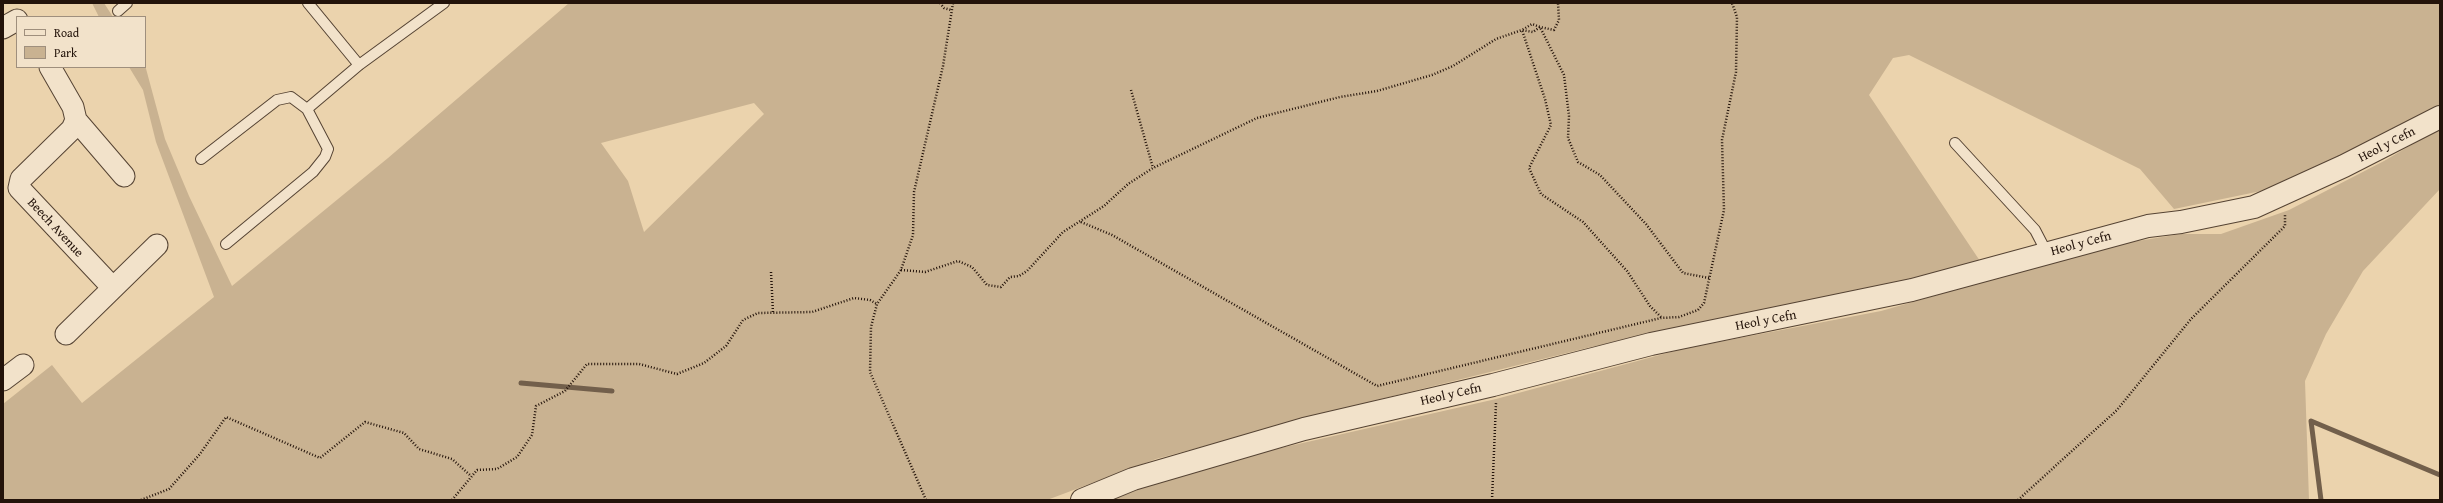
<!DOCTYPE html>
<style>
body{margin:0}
#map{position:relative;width:2443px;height:503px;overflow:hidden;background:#ebd3ad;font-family:"Gentium Book Plus",serif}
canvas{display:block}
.frame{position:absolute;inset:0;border:4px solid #23130a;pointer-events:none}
.legend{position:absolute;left:16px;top:16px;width:130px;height:52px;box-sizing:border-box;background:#f2e2ca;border:1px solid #9f8f7d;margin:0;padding:5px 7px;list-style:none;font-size:12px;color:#23130a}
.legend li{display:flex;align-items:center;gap:8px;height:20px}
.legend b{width:20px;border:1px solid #9f8f7d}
</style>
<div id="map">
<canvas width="2443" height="503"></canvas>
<div class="frame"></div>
<ul class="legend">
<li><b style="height:5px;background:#f2e2ca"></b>Road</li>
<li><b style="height:11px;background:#c9b291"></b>Park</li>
</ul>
</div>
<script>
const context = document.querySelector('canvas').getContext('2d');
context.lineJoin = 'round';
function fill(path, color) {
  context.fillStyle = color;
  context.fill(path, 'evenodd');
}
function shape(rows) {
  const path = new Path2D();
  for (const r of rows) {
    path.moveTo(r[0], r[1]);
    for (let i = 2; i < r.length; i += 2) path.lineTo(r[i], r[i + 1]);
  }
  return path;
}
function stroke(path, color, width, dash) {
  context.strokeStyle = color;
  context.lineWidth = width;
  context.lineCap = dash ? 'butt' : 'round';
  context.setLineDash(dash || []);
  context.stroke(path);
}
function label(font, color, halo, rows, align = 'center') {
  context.font = font + ' "Gentium Book Plus",serif';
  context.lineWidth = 3.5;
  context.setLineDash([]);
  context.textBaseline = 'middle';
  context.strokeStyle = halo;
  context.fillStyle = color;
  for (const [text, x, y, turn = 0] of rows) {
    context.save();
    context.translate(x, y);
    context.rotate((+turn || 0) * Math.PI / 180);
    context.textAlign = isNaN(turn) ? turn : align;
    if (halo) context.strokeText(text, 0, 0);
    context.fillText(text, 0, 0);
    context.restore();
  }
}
const green = shape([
 [92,3,104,3,113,17,99,17],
 [569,3,2440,3,2440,105,2426,115,2266,190,2174,209,2140,169,1909,55,1893,58,1869,95,1980,261,1836,297,1591,347,1381,399,1156,459,1047,500,3,500,3,404,52,365,82,403,214,297,156,142,143,90,129,67,145,67,145,65,165,139,189,196,232,286,388,158],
 [754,103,764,114,644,232,628,181,601,143],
 [2440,128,2440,189,2363,271,2326,334,2305,381,2309,500,1112,500,1159,481,1250,455,1496,399,1682,349,1881,311,2113,245,2181,234,2221,234,2289,210,2384,161]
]);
const stream = shape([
 [521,383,612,391],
 [2321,500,2311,421,2440,475]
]);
const path = shape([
 [940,3,944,8,951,10],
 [1131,90,1153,168],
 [1081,222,1112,235,1377,386,1661,318,1679,317,1698,310,1704,303,1724,210,1722,140,1736,72,1737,17,1732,3],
 [901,270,925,272,958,261,972,267,987,285,1001,287,1010,277,1019,276,1027,271,1063,232,1104,206,1128,184,1153,168,1257,118,1340,97,1377,91,1432,75,1453,66,1496,39,1522,30,1533,32,1540,27,1554,30,1559,20,1558,3],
 [771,272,773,313],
 [1661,317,1650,306,1627,271,1583,222,1541,194,1529,168,1551,125,1545,99,1522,30,1532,24,1540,27,1564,75,1569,116,1568,138,1578,162,1600,175,1646,224,1683,273,1709,278],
 [141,500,169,489,200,454,226,417,320,458,365,422,404,433,419,449,452,459,471,476],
 [452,500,477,470,497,469,517,457,532,435,536,406,565,391,587,364,639,364,677,374,704,363,726,346,743,320,758,313,812,312,854,298,870,300,877,304],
 [926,500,870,372,871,327,877,304,901,270,913,235,914,192,943,66,953,3],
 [1492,500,1496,403],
 [2018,500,2117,410,2191,319,2285,226,2285,214]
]);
const service = shape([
 [308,3,359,65],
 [118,11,127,3],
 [1955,143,2035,230,2047,253],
 [201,159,277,100,291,97,307,109],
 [226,244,313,172,325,157,328,149,307,109,359,65,444,3]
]);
const minor = shape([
 [3,28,17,20],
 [50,67,73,107,76,120,72,129,21,179,19,188,113,288],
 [76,120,124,176],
 [66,334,157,245],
 [3,380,23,365]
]);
const tertiary = shape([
 [1082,500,1133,479,1304,429,1493,385,1651,344,1912,290,2148,226,2181,222,2254,207,2344,166,2440,117]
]);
const streetNames = [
 ["Heol y Cefn",2387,145,-27],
 ["Beech Avenue",55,228,47],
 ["Heol y Cefn",2081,244,-15],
 ["Heol y Cefn",1766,321,-11],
 ["Heol y Cefn",1451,395,-13]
];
fill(green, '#c9b291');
stroke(stream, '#725f4b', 5);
stroke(service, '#554333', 12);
stroke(minor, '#554333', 23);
stroke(tertiary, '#554333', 24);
stroke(path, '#23130a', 2.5, [1, 2]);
stroke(service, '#f2e2ca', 10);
stroke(minor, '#f2e2ca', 21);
stroke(tertiary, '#f2e2ca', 22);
label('13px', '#23130a', '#f2e2ca', streetNames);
</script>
